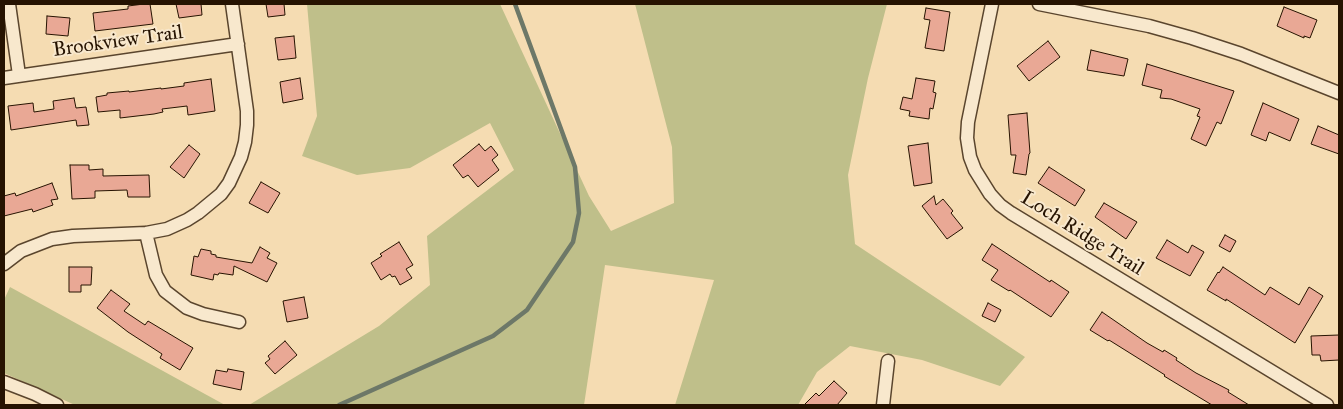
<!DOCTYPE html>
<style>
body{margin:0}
#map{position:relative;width:1343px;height:409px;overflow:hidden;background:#f5dcb2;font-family:"IM FELL Great Primer",serif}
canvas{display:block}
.frame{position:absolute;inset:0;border:5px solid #261301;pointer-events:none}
</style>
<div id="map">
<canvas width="1343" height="409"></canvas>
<div class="frame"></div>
</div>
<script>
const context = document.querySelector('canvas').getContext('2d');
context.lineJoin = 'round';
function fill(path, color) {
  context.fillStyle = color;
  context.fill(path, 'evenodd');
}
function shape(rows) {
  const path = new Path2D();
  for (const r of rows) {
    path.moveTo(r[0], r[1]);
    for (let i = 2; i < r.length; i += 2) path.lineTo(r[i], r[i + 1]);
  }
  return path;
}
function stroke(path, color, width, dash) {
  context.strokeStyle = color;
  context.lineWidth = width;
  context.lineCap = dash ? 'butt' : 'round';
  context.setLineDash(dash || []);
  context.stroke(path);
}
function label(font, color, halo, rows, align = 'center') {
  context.font = font + ' "IM FELL Great Primer",serif';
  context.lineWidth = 4;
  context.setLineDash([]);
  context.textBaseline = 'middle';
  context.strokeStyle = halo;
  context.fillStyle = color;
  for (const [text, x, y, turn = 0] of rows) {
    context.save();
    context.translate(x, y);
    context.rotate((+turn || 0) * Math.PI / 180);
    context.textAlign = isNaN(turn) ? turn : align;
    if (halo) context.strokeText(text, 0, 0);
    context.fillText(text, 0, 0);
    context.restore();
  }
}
const green = shape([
 [307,4,500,4,589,196,611,231,674,203,672,147,635,4,887,4,868,78,848,175,855,244,1025,357,1000,386,922,360,850,346,817,372,798,405,675,405,714,280,605,265,584,405,249,405,379,326,430,285,427,236,514,170,490,123,410,168,357,175,302,156,317,116],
 [10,287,225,405,75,405,4,373,4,300]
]);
const stream = shape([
 [339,405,493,336,527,310,573,242,579,213,575,167,515,4]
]);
const building = shape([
 [144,4,150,4,153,24,95,31,93,13,128,9,128,6,144,4],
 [176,4,201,4,202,15,179,18,176,4],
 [266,4,284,4,285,15,268,17,266,4],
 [1284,7,1317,20,1310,38,1304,36,1304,38,1277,26,1284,7],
 [926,8,950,12,944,51,925,48,930,20,924,19,926,8],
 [47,16,70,18,68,36,46,34,47,16],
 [294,36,296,58,278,60,275,38,294,36],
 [1048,41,1060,57,1029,81,1017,66,1048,41],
 [1091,50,1128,59,1124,76,1087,70,1091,50],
 [1147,64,1234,91,1221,124,1217,122,1206,146,1191,139,1200,117,1197,116,1200,109,1171,99,1160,98,1162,90,1142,85,1147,64],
 [300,78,303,99,283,103,280,82,300,78],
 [916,78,935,81,933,92,936,93,933,109,930,108,929,119,909,116,910,111,900,109,903,97,912,99,916,78],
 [211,79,215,111,188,115,187,106,162,109,163,112,154,114,120,118,120,110,98,112,96,97,107,95,107,93,129,91,129,92,161,88,161,89,184,86,184,83,211,79],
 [74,98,76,108,86,107,89,125,77,126,76,120,11,130,8,106,33,103,34,112,54,109,53,101,74,98],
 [1263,103,1299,119,1290,141,1269,132,1266,141,1251,135,1263,103],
 [1027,113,1030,153,1029,154,1026,175,1013,173,1016,155,1011,155,1008,115,1027,113],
 [1318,126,1339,135,1339,154,1311,144,1318,126],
 [928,143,932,183,914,186,908,146,928,143],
 [479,144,485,151,491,146,498,155,492,160,499,170,478,187,468,175,463,178,453,165,479,144],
 [189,145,200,154,184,178,170,167,189,145],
 [70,165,89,165,89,170,103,169,103,176,149,175,150,197,128,197,127,190,95,191,95,198,72,199,70,165],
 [1049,167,1085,190,1075,206,1038,183,1049,167],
 [261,182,280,193,268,213,249,203,261,182],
 [52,183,58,199,51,200,53,205,33,212,32,209,4,216,4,196,15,193,16,196,52,183],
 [934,196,936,205,943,199,953,211,951,213,963,228,947,239,922,206,934,196],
 [1104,203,1137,222,1126,239,1095,217,1104,203],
 [1225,235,1236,241,1230,252,1219,246,1225,235],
 [1167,240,1188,253,1192,245,1204,252,1190,276,1156,258,1167,240],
 [399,242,413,265,406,269,412,278,400,285,395,276,392,277,390,274,381,280,371,263,382,256,380,254,399,242],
 [992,244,1050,282,1051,280,1069,292,1051,317,1010,290,1009,291,991,280,998,270,982,260,992,244],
 [260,247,270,253,267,258,277,263,267,282,234,266,233,275,219,273,218,275,214,274,213,280,191,275,194,256,198,257,201,249,211,251,211,254,216,255,216,257,252,263,260,247],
 [69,267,92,267,91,285,81,285,81,292,69,292,69,267],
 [1223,267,1265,295,1270,287,1299,305,1309,287,1323,296,1295,343,1226,299,1226,301,1207,290,1218,272,1219,273,1223,267],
 [111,290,130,304,124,311,145,325,148,321,193,348,180,370,160,358,162,354,128,332,97,308,111,290],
 [304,297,308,318,287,322,283,301,304,297],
 [988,303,1001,310,995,322,982,316,988,303],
 [1102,312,1147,343,1163,352,1164,350,1177,358,1176,360,1196,373,1229,390,1228,392,1249,405,1212,405,1164,376,1165,375,1109,340,1108,341,1090,330,1102,312],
 [1339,335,1339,360,1321,361,1320,355,1312,355,1311,336,1339,335],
 [285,341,297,355,275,374,265,363,270,359,268,356,285,341],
 [228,369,244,372,241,390,213,384,216,370,227,372,228,369],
 [834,381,847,393,837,405,804,405,816,393,819,396,834,381]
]);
const street = shape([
 [9,4,19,75],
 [992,4,968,122,967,138,970,157,975,170,990,194,1000,205,1011,213,1327,405],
 [1039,4,1149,26,1192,38,1241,54,1339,93],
 [4,78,238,44],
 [146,233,156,275,165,291,187,308,203,314,239,322],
 [4,264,21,251,52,239,73,236,146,233,167,229,187,220,198,213,221,194,229,183,241,157,245,142,247,125,247,111,232,4],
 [4,382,35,394,57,405],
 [883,405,888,361]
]);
const streetNames = [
 ["Brookview Trail",118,42,-8],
 ["Loch Ridge Trail",1082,234,32]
];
fill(green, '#bfbf8a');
stroke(stream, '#6d7868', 4.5);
fill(building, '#e9a895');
stroke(building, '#261301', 1);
stroke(street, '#5a452d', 15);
stroke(street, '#f8e8cd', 12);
label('20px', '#261301', '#f8e8cd', streetNames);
</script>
